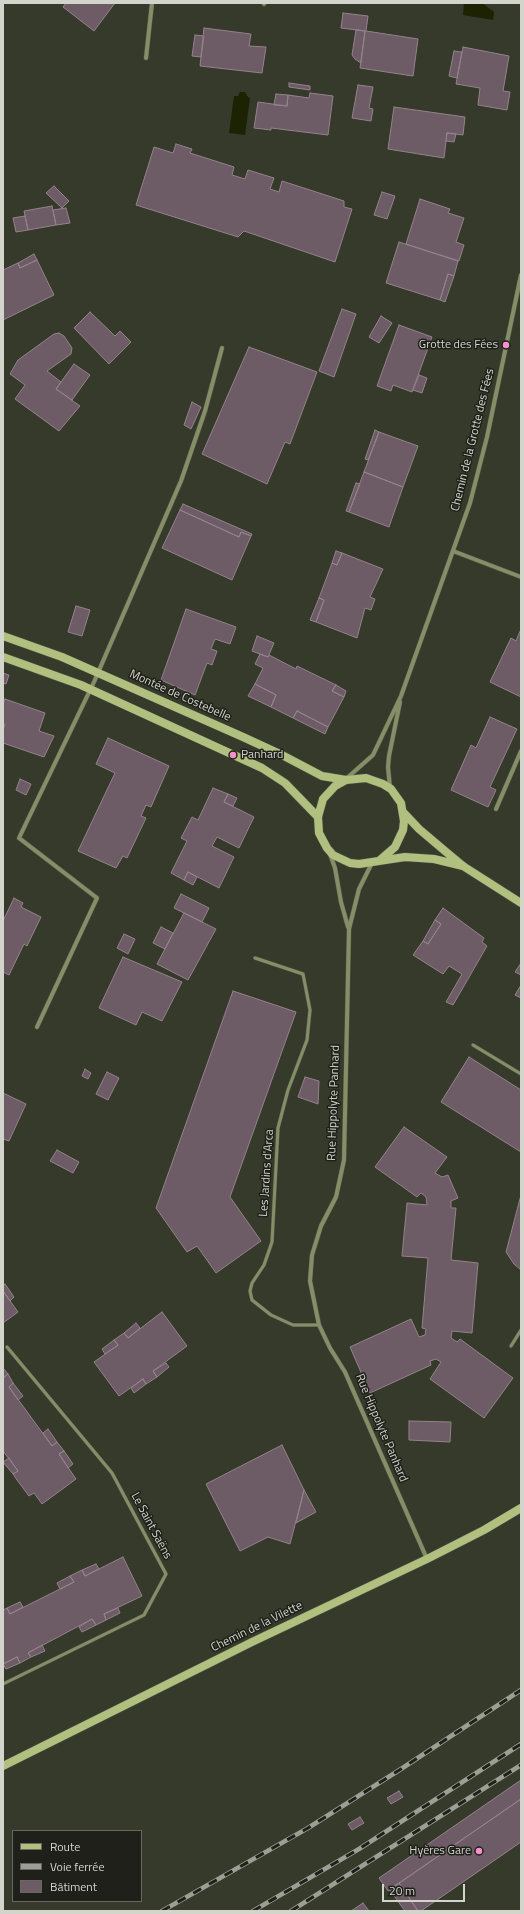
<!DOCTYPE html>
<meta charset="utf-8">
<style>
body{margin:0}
#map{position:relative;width:524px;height:1914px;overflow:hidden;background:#363a2b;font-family:"Titillium Web",sans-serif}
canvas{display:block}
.frame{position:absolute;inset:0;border:4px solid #d3d5cc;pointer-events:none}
.legend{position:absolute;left:12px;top:1830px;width:130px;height:72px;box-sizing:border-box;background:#1e2019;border:1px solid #666861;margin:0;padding:5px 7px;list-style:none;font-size:12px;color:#d3d5cc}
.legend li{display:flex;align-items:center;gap:8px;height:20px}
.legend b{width:20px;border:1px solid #666861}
.scale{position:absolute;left:382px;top:1884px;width:83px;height:18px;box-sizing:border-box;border:2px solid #d3d5cc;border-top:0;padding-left:5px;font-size:12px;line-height:14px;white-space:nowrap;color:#d3d5cc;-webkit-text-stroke:3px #1e2019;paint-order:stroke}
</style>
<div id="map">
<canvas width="524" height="1914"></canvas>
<div class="frame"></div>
<ul class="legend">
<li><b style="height:5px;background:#b1bf7f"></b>Route</li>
<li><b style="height:5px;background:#9c9f94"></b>Voie ferrée</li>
<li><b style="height:11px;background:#6d5c65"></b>Bâtiment</li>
</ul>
<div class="scale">20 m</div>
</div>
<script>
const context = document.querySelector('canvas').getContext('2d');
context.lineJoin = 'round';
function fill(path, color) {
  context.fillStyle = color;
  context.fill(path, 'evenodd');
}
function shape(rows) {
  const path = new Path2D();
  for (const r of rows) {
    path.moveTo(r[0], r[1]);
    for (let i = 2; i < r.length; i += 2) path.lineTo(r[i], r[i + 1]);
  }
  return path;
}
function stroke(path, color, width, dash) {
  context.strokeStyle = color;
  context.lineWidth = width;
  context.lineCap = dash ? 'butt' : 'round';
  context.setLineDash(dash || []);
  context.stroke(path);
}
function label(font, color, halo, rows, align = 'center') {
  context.font = font + ' "Titillium Web",sans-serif';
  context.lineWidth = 3;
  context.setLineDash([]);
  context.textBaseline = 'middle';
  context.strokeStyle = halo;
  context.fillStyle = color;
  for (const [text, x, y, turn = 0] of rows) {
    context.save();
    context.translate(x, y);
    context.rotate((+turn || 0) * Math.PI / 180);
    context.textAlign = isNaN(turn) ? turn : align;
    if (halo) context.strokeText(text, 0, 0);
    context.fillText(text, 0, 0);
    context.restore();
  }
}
const water = shape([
 [464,3,482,3,494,12,493,20,463,15],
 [240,92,245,92,248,97,250,98,245,135,229,133,234,96,238,96]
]);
const building = shape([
 [66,3,115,3,94,31,63,7,66,3],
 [343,13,368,16,366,31,418,39,413,76,360,68,365,31,341,28,343,13],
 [204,28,251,34,249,46,266,47,262,73,200,66,204,28],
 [356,30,365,31,361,63,355,59,352,55,356,30],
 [195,35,204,36,201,57,192,56,195,35],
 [463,47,509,56,503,91,510,92,507,110,478,105,480,88,456,84,463,47],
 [454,51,462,52,457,78,449,76,454,51],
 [289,83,310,86,310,90,289,87,289,83],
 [358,85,373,87,369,108,373,109,371,121,352,118,358,85],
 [310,93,333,96,328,135,271,128,271,130,254,128,258,102,287,106,288,95,309,98,310,93],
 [276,94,288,95,287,106,274,105,276,94],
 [394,107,465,117,463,135,447,133,444,158,388,149,394,107],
 [447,133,456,134,454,142,446,141,447,133],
 [176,144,192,149,190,153,234,167,232,175,245,179,248,170,274,178,270,189,279,192,282,181,344,201,344,207,352,209,335,262,244,231,238,237,136,205,154,147,173,153,176,144],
 [54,186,69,201,62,208,46,193,54,186],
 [382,192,395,196,387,219,374,215,382,192],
 [420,199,450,209,448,213,464,218,456,242,464,245,459,261,406,244,420,199],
 [52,206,56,225,28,230,24,211,52,206],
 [66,208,70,223,56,225,53,210,66,208],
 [25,216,28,230,16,232,13,218,25,216],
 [399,242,458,261,454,276,448,274,440,300,386,283,399,242],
 [34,254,37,260,20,268,18,263,34,254],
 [37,260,54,295,3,320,3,270,18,263,20,268,37,260],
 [448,274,454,276,445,302,440,300,448,274],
 [342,309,356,314,334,377,319,371,342,309],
 [90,312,115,336,120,331,131,342,109,364,74,328,90,312],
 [381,316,392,323,379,343,369,337,381,316],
 [399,325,432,337,412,392,393,385,391,391,377,386,399,325],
 [59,333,64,336,72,348,71,354,47,371,61,382,56,389,80,406,59,431,15,399,25,385,10,374,18,360,54,334,59,333],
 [249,347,317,372,290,444,285,442,267,484,202,454,249,347],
 [74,364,90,375,72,400,56,389,74,364],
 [419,375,427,378,422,393,413,390,419,375],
 [192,402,201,407,191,429,184,425,192,402],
 [375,430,379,432,368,460,365,459,375,430],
 [379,432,418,446,403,487,364,472,379,432],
 [364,472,403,487,389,527,349,512,364,472],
 [356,483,360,484,349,512,346,511,356,483],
 [183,504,252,534,251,536,241,532,239,537,180,510,183,504],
 [180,510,239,537,241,532,251,536,232,580,162,548,180,510],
 [336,551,342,553,337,565,332,563,336,551],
 [342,553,383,569,370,597,375,599,371,610,365,608,357,638,316,622,324,600,319,598,332,563,337,565,342,553],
 [319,598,324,600,316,622,310,620,319,598],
 [76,606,90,610,82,636,68,632,76,606],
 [186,609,236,627,230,644,215,639,211,649,217,651,212,665,207,663,195,695,161,680,186,609],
 [521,629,521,697,490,682,511,638,516,641,521,629],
 [257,636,274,643,268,657,252,651,257,636],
 [260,654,268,657,269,655,296,669,297,666,336,685,332,691,344,697,328,727,297,711,293,718,271,707,276,695,255,684,263,668,255,664,260,654],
 [3,673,9,675,6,684,3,683,3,673],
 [255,684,276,695,271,707,248,696,255,684],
 [336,685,346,691,344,697,332,691,336,685],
 [5,699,45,713,39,731,54,736,44,757,3,743,3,730,5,724,3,723,3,704,5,699],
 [297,711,328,727,325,734,293,718,297,711],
 [490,717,517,729,490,787,496,790,488,807,451,790,471,745,476,748,490,717],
 [108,738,169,766,151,807,146,805,141,816,146,818,127,858,123,856,116,868,78,851,115,773,96,764,108,738],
 [20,779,31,784,26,795,16,790,20,779],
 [213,788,228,794,224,802,254,817,239,848,217,837,212,846,234,857,219,888,188,872,184,880,171,873,187,841,181,838,192,817,198,820,213,788],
 [228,794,237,798,233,806,224,802,228,794],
 [188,872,197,877,193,885,184,880,188,872],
 [181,894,209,908,202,922,174,908,181,894],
 [14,898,23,903,21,907,41,917,27,946,24,944,9,975,3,972,3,921,14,898],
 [443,908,484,938,482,942,487,946,453,1005,446,1002,462,974,449,966,443,974,413,955,423,941,428,944,441,924,435,920,443,908],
 [184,913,216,929,188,980,157,964,184,913],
 [435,920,441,924,428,944,423,941,435,920],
 [161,927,173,933,165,949,153,943,161,927],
 [124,934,135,939,128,954,117,948,124,934],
 [123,957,182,982,162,1021,142,1012,136,1025,99,1008,123,957],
 [521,963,521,975,515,972,521,963],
 [521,985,521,998,515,995,521,985],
 [233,991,296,1012,230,1197,261,1241,216,1273,197,1246,187,1252,156,1208,233,991],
 [469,1057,521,1090,521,1152,441,1102,469,1057],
 [85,1069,91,1073,88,1079,82,1076,85,1069],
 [107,1072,119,1078,108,1100,96,1094,107,1072],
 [305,1077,319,1081,318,1104,298,1097,305,1077],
 [3,1093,26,1104,9,1141,3,1139,3,1093],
 [404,1127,447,1157,435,1173,442,1177,448,1175,458,1198,451,1201,451,1208,456,1208,451,1260,478,1263,472,1333,452,1331,451,1338,457,1342,460,1339,513,1378,484,1418,430,1379,441,1362,436,1359,430,1361,431,1365,370,1393,350,1347,411,1319,419,1337,425,1335,426,1329,422,1328,428,1258,402,1256,407,1203,427,1205,426,1197,421,1193,417,1197,375,1167,404,1127],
 [57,1150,79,1162,73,1173,50,1161,57,1150],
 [521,1195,521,1270,514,1264,506,1252,521,1195],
 [5,1284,14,1297,10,1301,3,1291,3,1286,5,1284],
 [3,1291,18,1312,3,1323,3,1291],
 [162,1312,187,1346,153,1371,157,1377,146,1384,143,1379,119,1396,94,1362,118,1345,114,1340,124,1333,128,1338,162,1312],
 [136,1323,140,1328,128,1338,124,1333,136,1323],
 [114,1340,118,1345,105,1354,102,1349,114,1340],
 [166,1363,169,1367,157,1377,153,1371,166,1363],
 [3,1368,8,1374,3,1378,3,1368],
 [8,1374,13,1383,9,1387,52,1446,57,1442,64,1451,59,1454,76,1479,42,1504,34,1493,29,1496,17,1480,13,1474,18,1471,3,1451,3,1378,8,1374],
 [143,1379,146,1384,134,1393,131,1388,143,1379],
 [13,1383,23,1396,18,1400,9,1387,13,1383],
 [409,1421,451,1422,450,1442,409,1440,409,1421],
 [48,1429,57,1442,52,1446,43,1433,48,1429],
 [282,1445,304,1490,290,1544,268,1537,240,1551,206,1484,282,1445],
 [64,1451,73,1464,68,1468,59,1454,64,1451],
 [9,1458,18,1471,13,1474,3,1462,9,1458],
 [304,1490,316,1512,296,1523,304,1490],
 [123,1557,142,1596,104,1614,106,1620,96,1625,92,1619,28,1653,31,1657,20,1663,17,1657,3,1664,3,1610,7,1608,10,1614,74,1582,70,1576,82,1570,85,1576,123,1557],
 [96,1564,99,1569,85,1576,82,1570,96,1564],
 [70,1576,74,1582,60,1589,57,1583,70,1576],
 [20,1602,23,1607,10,1614,7,1608,20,1602],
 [118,1608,120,1613,106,1620,104,1614,118,1608],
 [92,1619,96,1625,82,1632,79,1627,92,1619],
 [42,1645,45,1651,31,1657,28,1653,42,1645],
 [17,1657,20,1663,6,1669,3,1664,17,1657],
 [521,1780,521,1799,388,1891,379,1878,521,1780],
 [399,1791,403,1797,391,1804,387,1798,399,1791],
 [521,1799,521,1842,421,1911,418,1911,399,1883,521,1799],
 [360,1817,364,1823,352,1830,348,1824,360,1817],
 [399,1883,418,1911,405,1911,389,1889,399,1883],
 [363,1903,369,1911,351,1911,363,1903]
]);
const lane = shape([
 [255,958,303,974,310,1010,307,1040,288,1090,278,1128,272,1242,264,1265,252,1283,250,1291,252,1300,271,1315,293,1325,319,1325],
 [473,1045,521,1074],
 [511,1346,521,1330],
 [3,1684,144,1615,166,1574,112,1473,7,1347]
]);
const street = shape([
 [264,4,264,3],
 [146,58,152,3],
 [453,551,521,577],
 [347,778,373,755,401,696,470,503,487,437,521,275],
 [390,788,388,767,389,756,400,702],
 [496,809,521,751],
 [330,854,335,868,341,902,348,927],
 [372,863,359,889,349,929,344,1160,336,1197,321,1226,312,1255,310,1281,319,1325,330,1348,345,1372,427,1559],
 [37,1027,97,898,19,838,94,682,181,481,205,411,222,348]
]);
const secondary = shape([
 [3,636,62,657,243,737,282,755,322,776,346,780,366,778,383,784,391,789,401,803,404,821,403,830,395,847,380,860],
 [3,657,81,685,262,768,285,783,318,817],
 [346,780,335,786,323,799,318,817,319,833,327,848,333,855,350,863,359,864,405,857,434,859,463,866],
 [403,812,419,829,445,851,463,866,521,903],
 [3,1766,252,1642,427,1559,484,1530,521,1508]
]);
const rail = shape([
 [162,1911,308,1828,401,1769,521,1690],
 [253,1911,359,1849,521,1744],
 [291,1911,521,1765]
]);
const markers = [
 [506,345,4,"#f790cd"],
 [233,755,4,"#f790cd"],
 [479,1851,4,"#f790cd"]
];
const poiNames = [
 ["Grotte des Fées",498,345],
 ["Panhard",241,755,"left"],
 ["Hyères Gare",471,1851]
];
const streetNames = [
 ["Chemin de la Grotte des Fées",473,440,-76],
 ["Montée de Costebelle",180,696,24],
 ["Rue Hippolyte Panhard",334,1103,-88],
 ["Les Jardins d'Arca",267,1173,-86],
 ["Rue Hippolyte Panhard",381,1428,67],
 ["Le Saint Saëns",151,1526,62],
 ["Chemin de la Vilette",257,1627,-26]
];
fill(water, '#1d2302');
fill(building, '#6d5c65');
stroke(building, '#94828c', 1);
stroke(lane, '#525648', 4);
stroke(street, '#525648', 5);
stroke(secondary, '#525648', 9);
stroke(lane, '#858e67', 3);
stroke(street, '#858e67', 4);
stroke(secondary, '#b1bf7f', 8);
stroke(rail, '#9c9f94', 4.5);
stroke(rail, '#1e2019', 3, [9]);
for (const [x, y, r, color] of markers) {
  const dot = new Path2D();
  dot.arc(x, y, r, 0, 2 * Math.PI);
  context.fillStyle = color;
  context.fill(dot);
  stroke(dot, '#1e2019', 1.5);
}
label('12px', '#d3d5cc', '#1e2019', poiNames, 'right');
label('12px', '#d3d5cc', '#1e2019', streetNames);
</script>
